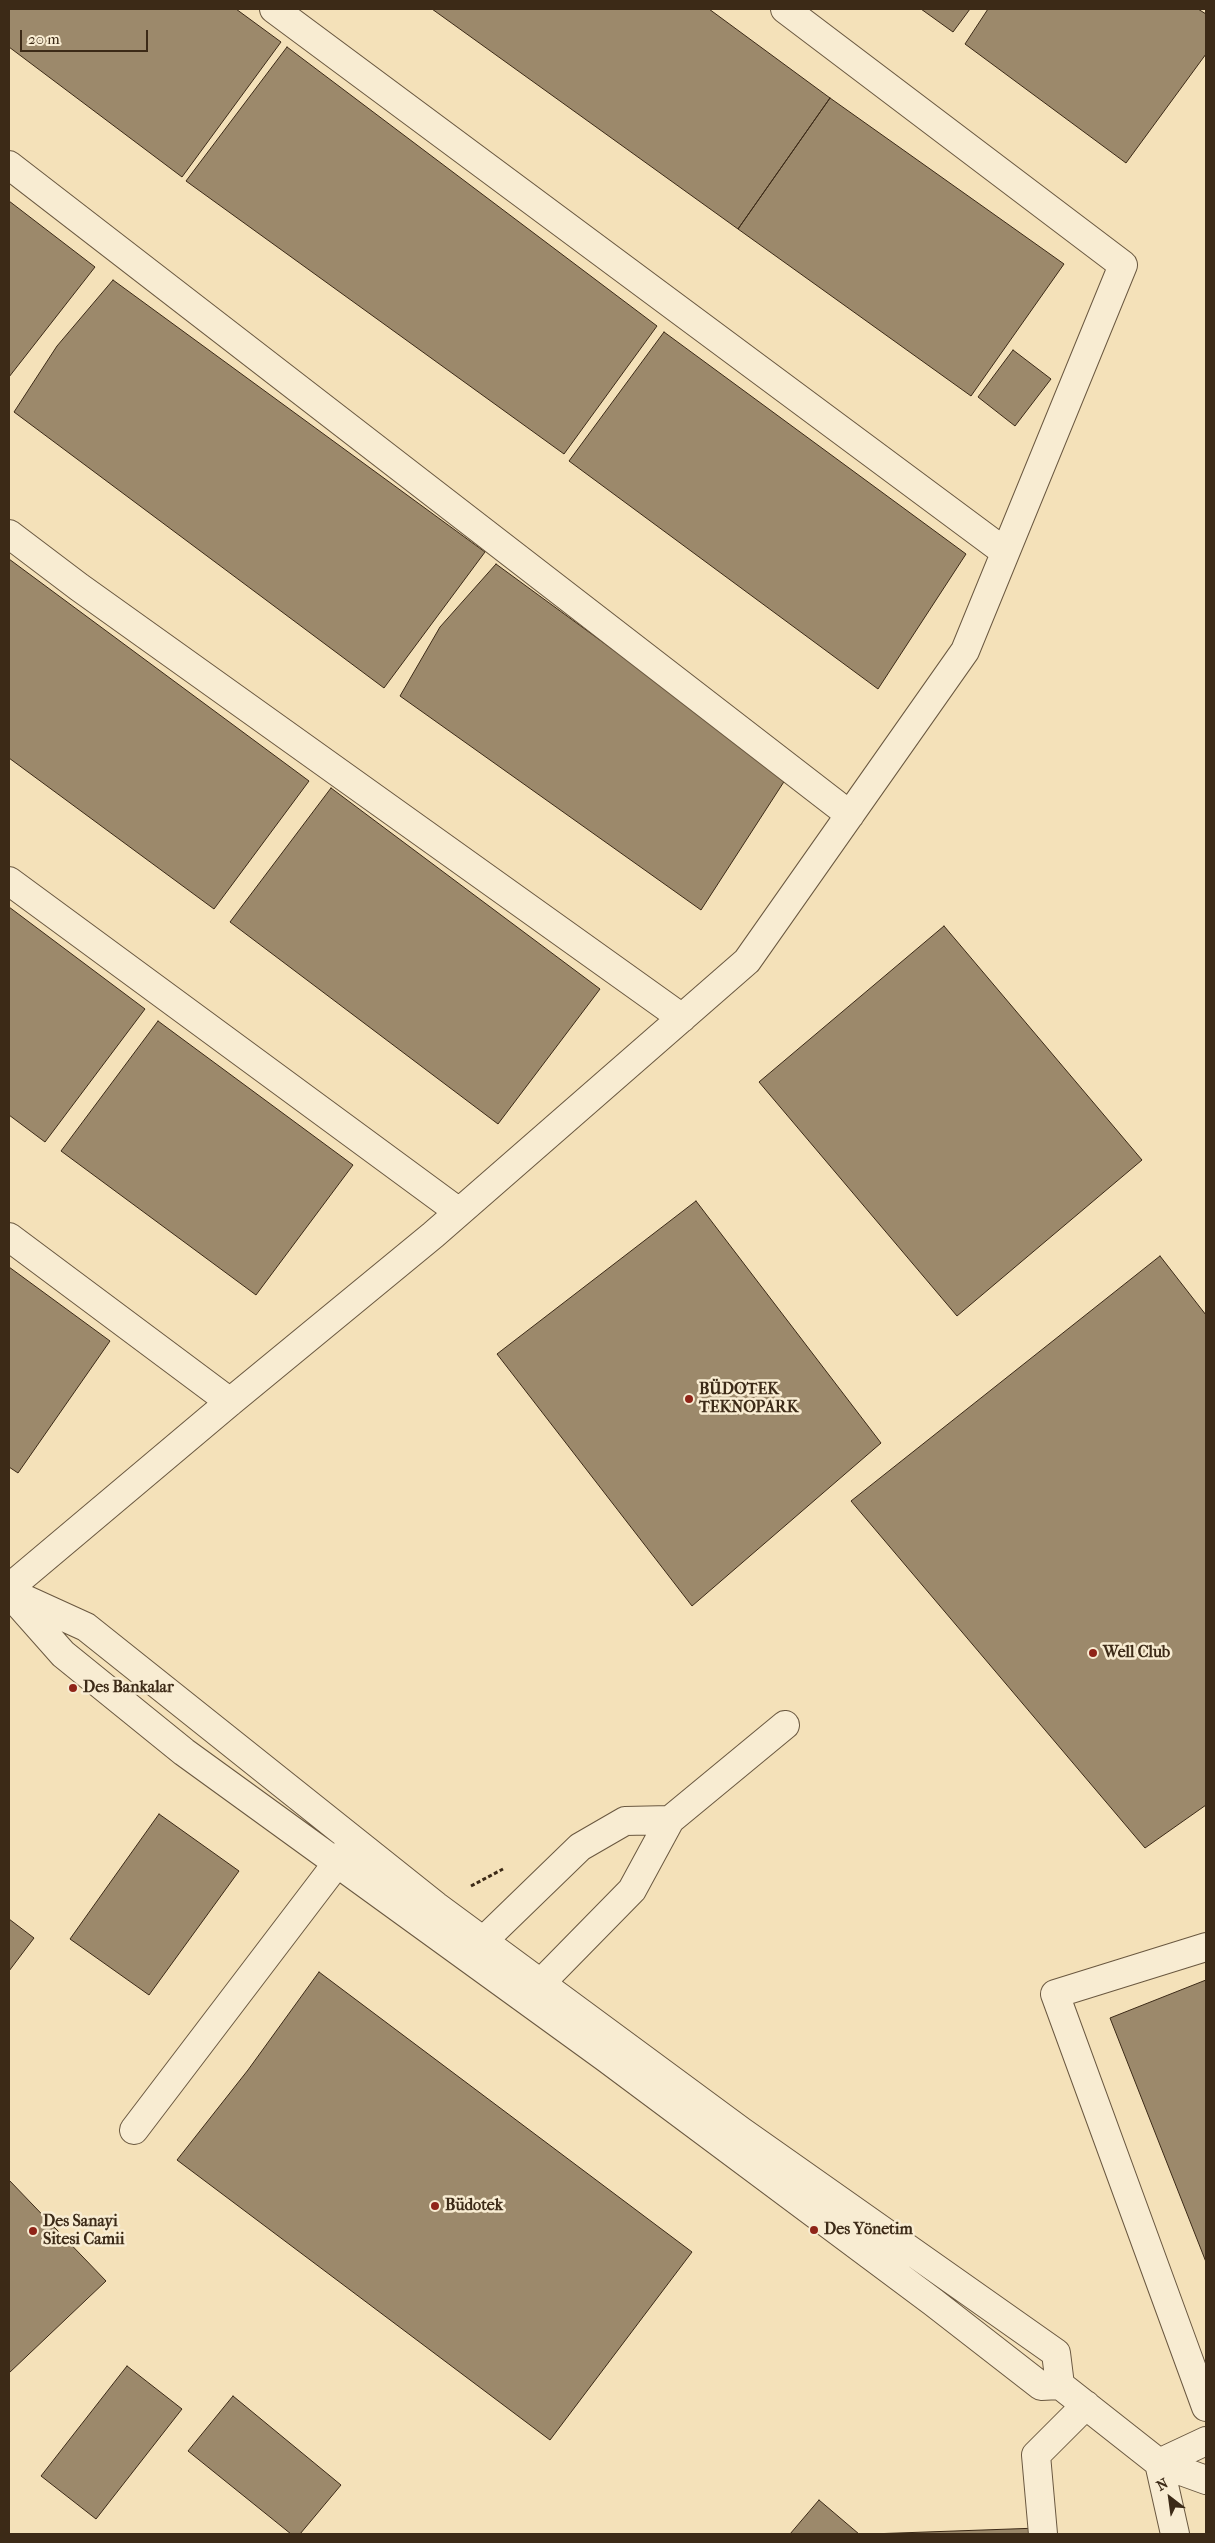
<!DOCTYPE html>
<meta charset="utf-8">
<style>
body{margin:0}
#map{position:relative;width:1215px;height:2543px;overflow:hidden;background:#f4e1b9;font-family:"IM FELL French Canon",serif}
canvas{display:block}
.frame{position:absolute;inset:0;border:10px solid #3c2a17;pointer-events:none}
.north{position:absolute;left:1145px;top:2473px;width:50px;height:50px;-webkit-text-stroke:4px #f8ecd2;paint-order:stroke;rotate:330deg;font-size:14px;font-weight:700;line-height:20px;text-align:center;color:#3c2a17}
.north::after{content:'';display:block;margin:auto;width:18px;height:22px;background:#3c2a17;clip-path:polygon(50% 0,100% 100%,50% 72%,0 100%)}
.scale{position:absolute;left:20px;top:30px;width:128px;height:22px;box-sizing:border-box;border:2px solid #3c2a17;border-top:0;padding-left:6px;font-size:15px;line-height:18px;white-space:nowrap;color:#3c2a17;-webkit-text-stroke:4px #f8ecd2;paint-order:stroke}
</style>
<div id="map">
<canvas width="1215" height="2543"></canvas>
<div class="frame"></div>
<div class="north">N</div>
<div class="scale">20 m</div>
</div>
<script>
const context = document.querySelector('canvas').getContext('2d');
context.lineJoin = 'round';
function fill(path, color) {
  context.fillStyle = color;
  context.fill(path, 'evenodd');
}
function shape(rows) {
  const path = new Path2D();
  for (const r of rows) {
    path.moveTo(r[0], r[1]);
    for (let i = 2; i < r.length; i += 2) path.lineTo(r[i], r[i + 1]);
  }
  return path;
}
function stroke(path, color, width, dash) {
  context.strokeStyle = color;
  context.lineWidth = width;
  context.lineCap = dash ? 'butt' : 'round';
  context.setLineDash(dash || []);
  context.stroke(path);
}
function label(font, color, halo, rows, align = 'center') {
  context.font = font + ' "IM FELL French Canon",serif';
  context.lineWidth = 5;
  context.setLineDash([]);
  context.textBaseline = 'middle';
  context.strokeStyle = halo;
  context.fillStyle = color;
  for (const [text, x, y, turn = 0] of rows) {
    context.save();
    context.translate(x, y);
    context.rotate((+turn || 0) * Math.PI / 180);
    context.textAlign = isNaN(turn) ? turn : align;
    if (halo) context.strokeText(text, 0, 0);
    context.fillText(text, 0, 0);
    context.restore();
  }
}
const building = shape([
 [9,9,236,9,281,42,182,177,9,47,9,9],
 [432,9,709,9,830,98,738,229,432,9],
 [921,9,970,9,953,32,921,9],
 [988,9,1198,9,1206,14,1206,54,1126,163,965,44,988,9],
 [287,47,657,326,564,454,186,181,287,47],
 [830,98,1064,264,971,396,738,229,830,98],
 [9,201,95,267,9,377,9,201],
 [113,280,485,552,384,688,14,412,57,346,113,280],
 [664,332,966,554,878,689,569,461,664,332],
 [1013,350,1051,379,1015,426,978,397,1013,350],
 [9,559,309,781,214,909,9,758,9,559],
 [496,564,787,777,701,910,400,696,440,627,496,564],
 [331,788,600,989,498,1124,230,922,331,788],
 [9,907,145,1009,45,1142,9,1115,9,907],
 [944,926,1142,1160,957,1316,759,1082,944,926],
 [158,1021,353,1165,256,1295,61,1151,158,1021],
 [696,1201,881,1443,692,1606,497,1354,696,1201],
 [1160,1256,1206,1315,1206,1805,1145,1848,851,1501,1160,1256],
 [9,1267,110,1341,18,1473,9,1467,9,1267],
 [159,1814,239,1871,149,1995,70,1939,159,1814],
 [9,1919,34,1938,9,1971,9,1919],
 [319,1972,692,2252,550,2440,177,2160,248,2070,319,1972],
 [1206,1980,1206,2262,1110,2018,1206,1980],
 [9,2180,106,2281,9,2373,9,2180],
 [127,2366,182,2409,96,2519,41,2476,127,2366],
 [233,2396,341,2485,300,2534,291,2534,188,2451,233,2396],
 [819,2500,859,2534,790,2534,819,2500],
 [1039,2528,1039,2534,870,2534,1039,2528]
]);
const path = shape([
 [471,1886,503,1869]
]);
const minor = shape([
 [274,9,1005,552],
 [9,165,850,815],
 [9,534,79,587,682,1018],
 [9,881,459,1212],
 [9,1237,230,1402],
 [9,1588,230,1402,433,1235,747,961,965,651,1123,265,785,9],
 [9,1593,63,1654,184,1752,606,2058,933,2302,1041,2386,1060,2385,1159,2463,1206,2480],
 [18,1596,86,1627,436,1906,741,2131,1056,2353,1060,2385],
 [1206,1947,1055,1994,1206,2407],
 [472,1956,483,1941,580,1847,625,1821,670,1820],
 [529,1995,632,1890,670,1820,785,1725],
 [134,2130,347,1850],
 [1159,2463,1175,2534],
 [1159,2463,1206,2441],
 [1043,2534,1036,2455,1086,2405]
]);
const markers = [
 [689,1399,5,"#8f2418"],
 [1093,1653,5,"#8f2418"],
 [73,1688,5,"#8f2418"],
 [435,2206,5,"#8f2418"],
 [814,2230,5,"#8f2418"],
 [33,2231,5,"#8f2418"]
];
const poiNames = [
 ["BÜDOTEK",699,1390],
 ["TEKNOPARK",699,1408],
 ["Well Club",1103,1653],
 ["Des Bankalar",83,1688],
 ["Büdotek",445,2206],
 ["Des Sanayi",43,2222],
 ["Sitesi Camii",43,2240],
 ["Des Yönetim",824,2230]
];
fill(building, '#9c896b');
stroke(building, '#3c2a17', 1);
stroke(minor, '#6a5840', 30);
stroke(path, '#3c2a17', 3, [4, 2.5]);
stroke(minor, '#f8ecd2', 28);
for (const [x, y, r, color] of markers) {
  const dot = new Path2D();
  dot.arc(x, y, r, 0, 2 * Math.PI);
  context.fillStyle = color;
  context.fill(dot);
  stroke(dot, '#f8ecd2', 2);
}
label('bold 16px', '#3c2a17', '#f8ecd2', poiNames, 'left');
</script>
